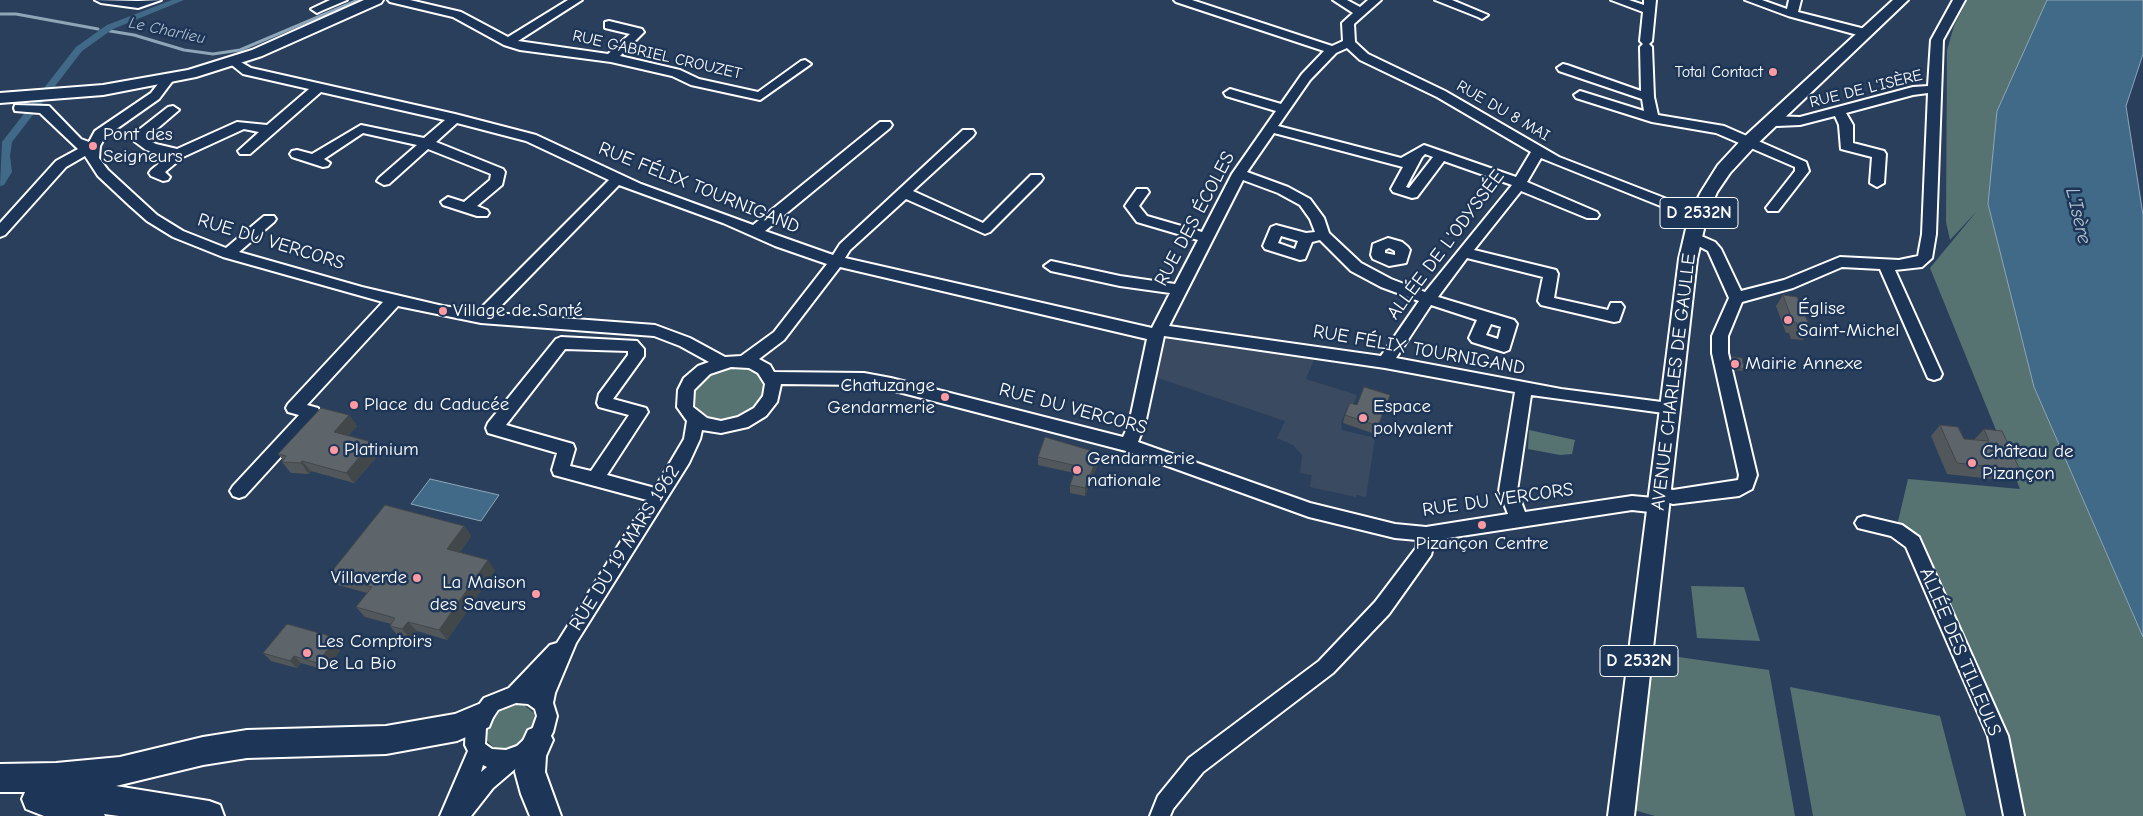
<!DOCTYPE html>
<meta charset="utf-8">
<style>
body{margin:0}
canvas{display:block;background:#2a3f5b}
</style>
<canvas width="2143" height="816"></canvas>
<script>
const context = document.querySelector('canvas').getContext('2d');
context.lineJoin = 'round';
function fill(path, color) {
  context.fillStyle = color;
  context.fill(path, 'evenodd');
}
function shape(rows) {
  const path = new Path2D();
  for (const r of rows) {
    path.moveTo(r[0], r[1]);
    for (let i = 2; i < r.length; i += 2) path.lineTo(r[i], r[i + 1]);
  }
  return path;
}
function stroke(path, color, width, dash) {
  context.strokeStyle = color;
  context.lineWidth = width;
  context.lineCap = dash ? 'butt' : 'round';
  context.setLineDash(dash || []);
  context.stroke(path);
}
function label(font, color, halo, rows, align = 'center') {
  context.font = font + ' "Comic Neue",sans-serif';
  context.lineWidth = 5;
  context.setLineDash([]);
  context.textBaseline = 'middle';
  context.strokeStyle = halo;
  context.fillStyle = color;
  for (const [text, x, y, turn = 0] of rows) {
    context.save();
    context.translate(x, y);
    context.rotate((+turn || 0) * Math.PI / 180);
    context.textAlign = isNaN(turn) ? turn : align;
    if (halo) context.strokeText(text, 0, 0);
    context.fillText(text, 0, 0);
    context.restore();
  }
}
const built = shape([
 [1172,336,1315,357,1306,379,1357,395,1352,407,1347,407,1341,423,1342,430,1375,438,1366,497,1356,495,1356,497,1310,487,1312,475,1300,473,1302,455,1293,445,1277,438,1285,421,1155,377,1165,340]
]);
const green = shape([
 [1967,0,2047,0,1989,197,2034,387,2143,637,2143,816,2014,816,1998,736,1929,576,1896,530,1908,479,2020,489,1930,268,1977,211,1950,240,1946,222,1947,50,1954,26],
 [744,366,759,374,766,387,764,395,753,410,735,419,724,420,705,417,698,412,692,398,694,390,705,376,724,367],
 [1529,430,1575,440,1572,454,1560,455,1528,449],
 [1691,586,1744,587,1760,641,1697,638],
 [1651,653,1769,670,1795,816,1655,816,1634,810],
 [1790,687,1940,716,1966,816,1813,816],
 [516,705,524,705,534,713,535,727,518,747,501,750,494,748,485,738,488,722,500,710]
]);
const water = shape([
 [2047,0,2143,0,2143,54,2126,106,2143,215,2143,637,2034,387,1988,204,1997,111,2047,0],
 [430,479,499,495,481,521,411,504,430,479]
]);
const stream = shape([
 [0,14,16,14,98,29],
 [110,31,134,35,184,50,213,54,240,50,358,0]
]);
const canal = shape([
 [172,0,184,0,113,29,82,51,12,142,10,156,12,172,4,185,0,186,2,142,76,47,107,25,172,0]
]);
const minor = shape([
 [95,0,138,1,161,0,138,8,101,3,95,0],
 [330,0,347,0,321,11,317,13,311,9,330,0],
 [388,0,410,0,461,12,508,37,568,0,582,0,518,41,608,54,630,34,605,28,605,22,609,21,642,29,644,32,620,56,680,70,699,79,758,92,801,61,805,60,811,64,760,100,691,85,672,76,611,62,520,50,504,45,453,17,390,2,388,0],
 [1174,0,1192,0,1332,46,1343,41,1342,23,1353,13,1333,0,1347,0,1360,7,1368,0,1381,0,1354,24,1355,42,1368,54,1445,91,1559,157,1703,213,1705,216,1703,219,1693,219,1541,158,1527,182,1597,212,1599,215,1597,218,1587,218,1521,191,1474,250,1556,270,1558,274,1554,298,1608,310,1611,303,1621,303,1624,307,1619,321,1614,322,1541,305,1538,301,1543,277,1467,258,1438,297,1514,320,1517,324,1509,350,1504,352,1472,342,1469,338,1477,320,1431,305,1396,358,1561,389,1677,404,1679,408,1677,412,1671,414,1531,395,1517,491,1525,512,1632,496,1654,498,1651,494,1654,489,1660,487,1673,490,1738,480,1739,475,1712,353,1712,336,1729,298,1708,251,1687,240,1685,237,1692,232,1715,242,1721,249,1741,291,1784,280,1840,257,1899,260,1918,256,1922,234,1928,93,1913,95,1846,113,1853,125,1853,143,1884,151,1886,154,1884,183,1877,187,1870,183,1872,157,1841,149,1839,125,1835,116,1800,125,1777,126,1765,120,1771,116,1800,117,1913,87,1928,86,1931,40,1953,0,1965,0,1943,40,1936,234,1932,258,1922,267,1895,270,1942,374,1940,378,1934,380,1928,378,1880,269,1842,267,1793,288,1742,302,1728,336,1728,353,1757,475,1752,489,1739,496,1673,504,1666,502,1668,506,1665,511,1659,513,1632,510,1435,540,1431,555,1389,614,1333,673,1203,772,1173,809,1170,816,1150,816,1158,796,1189,758,1319,661,1375,602,1416,548,1417,540,1395,538,1309,517,1126,451,891,390,864,385,781,384,777,402,766,416,748,427,721,433,702,430,700,439,689,463,576,643,555,693,553,703,557,716,553,732,545,747,531,760,521,764,493,788,471,816,440,816,468,751,465,745,466,725,469,718,484,698,509,688,550,645,557,643,647,500,554,475,552,470,557,453,488,433,486,428,488,423,556,339,561,337,637,341,644,349,644,356,613,399,646,408,648,412,607,475,655,488,684,439,687,421,677,407,678,390,684,378,698,366,709,362,680,346,654,336,481,323,398,306,307,405,318,408,320,412,318,416,245,496,239,498,233,496,230,491,233,486,299,415,288,412,286,408,288,404,383,302,223,257,173,237,147,221,129,205,98,176,85,156,66,167,5,235,0,237,0,223,56,161,78,149,40,113,15,111,14,108,15,105,49,106,81,139,89,142,95,131,151,93,164,76,168,75,174,79,159,99,105,137,100,146,99,158,108,170,157,215,183,231,226,248,264,216,274,216,276,219,274,222,239,252,362,287,443,306,478,311,609,180,526,141,457,123,436,142,503,169,505,172,502,185,477,206,487,210,489,213,487,216,477,216,443,205,441,202,448,197,464,202,490,180,491,174,428,149,389,184,384,185,377,181,379,178,417,145,363,133,324,159,330,163,328,166,323,167,292,157,290,154,292,151,297,150,312,154,361,125,424,138,445,120,321,92,250,154,240,154,238,151,259,132,244,129,183,157,165,172,170,177,168,180,163,181,151,176,149,173,151,170,168,156,146,150,134,141,140,129,168,107,173,106,179,110,151,134,148,140,156,144,177,149,237,122,267,125,309,89,243,74,228,62,234,58,251,68,455,114,536,135,641,184,753,225,880,122,890,122,892,125,890,128,765,231,833,255,840,244,963,130,973,130,975,133,973,136,913,191,983,223,1031,175,1041,175,1043,178,1041,181,990,232,985,234,906,199,850,250,845,258,1152,328,1170,293,1120,286,1051,271,1044,266,1051,261,1120,276,1175,284,1198,240,1137,222,1125,206,1127,203,1137,189,1147,189,1149,192,1139,206,1147,216,1202,232,1232,174,1276,111,1226,96,1224,93,1230,89,1281,104,1302,74,1324,51,1176,2,1174,0],
 [1347,48,1360,60,1437,97,1531,152,1516,177,1424,145,1401,158,1278,126,1310,80,1336,53,1347,48],
 [1274,133,1403,167,1391,189,1393,192,1412,198,1417,197,1444,161,1512,185,1425,292,1391,279,1361,263,1329,233,1324,218,1310,199,1288,187,1247,172,1274,133],
 [1425,154,1433,157,1409,188,1406,187,1422,157,1425,154],
 [1243,180,1278,193,1300,205,1310,219,1315,232,1306,233,1276,225,1271,227,1263,246,1265,249,1300,260,1305,259,1312,242,1320,240,1351,271,1381,287,1419,301,1381,356,1169,326,1243,180],
 [619,185,723,223,775,246,827,264,774,332,741,356,725,357,690,338,655,325,494,313,619,185],
 [1281,236,1298,241,1295,249,1278,243,1281,236],
 [840,267,1147,339,1129,424,1123,437,891,378,864,373,774,372,770,365,759,359,784,340,840,267],
 [1491,324,1501,327,1498,339,1486,335,1491,324],
 [1164,336,1385,368,1515,392,1499,491,1508,514,1426,527,1395,524,1310,503,1138,442,1145,424,1164,336],
 [565,349,628,351,628,355,599,394,597,403,599,407,629,415,591,471,570,466,575,449,573,444,506,425,565,349],
 [731,367,749,368,758,373,765,384,763,396,754,408,738,417,721,421,707,418,693,407,694,390,710,374,731,367],
 [516,703,528,704,535,709,537,716,531,733,517,746,506,750,492,749,485,744,486,728,498,710,516,703],
 [483,765,487,767,481,772,483,765],
 [1435,0,1452,0,1488,15,1482,19,1478,17,1435,0],
 [1611,0,1629,0,1644,5,1644,0,1656,0,1652,41,1649,44,1652,47,1654,97,1658,115,1724,126,1806,162,1809,171,1778,211,1768,211,1766,208,1795,171,1795,167,1716,133,1652,122,1576,98,1574,95,1580,91,1644,111,1642,99,1559,71,1557,68,1563,64,1567,65,1641,91,1640,47,1643,44,1640,41,1643,12,1611,0],
 [1745,0,1762,0,1787,9,1789,0,1801,0,1798,12,1869,30,1871,33,1865,37,1788,16,1745,0],
 [1388,238,1402,242,1408,247,1410,250,1406,263,1389,266,1373,259,1371,255,1373,244,1388,238],
 [1389,248,1395,251,1395,255,1385,253,1385,250,1389,248],
 [1864,516,1902,525,1919,537,2008,736,2024,816,2004,816,1988,736,1906,547,1891,536,1858,528,1855,523,1858,518,1864,516]
]);
const major = shape([
 [364,0,383,0,381,3,262,56,196,77,103,95,0,103,0,93,103,85,188,70,252,50,364,0],
 [1893,0,1908,0,1755,146,1730,173,1717,192,1707,216,1697,259,1634,816,1608,816,1679,259,1689,216,1701,192,1718,165,1743,138,1893,0]
]);
const highway = shape([
 [479,704,489,707,493,717,489,727,457,741,386,754,247,758,203,765,116,786,209,801,220,805,224,816,119,816,104,814,105,816,44,816,26,809,22,799,25,792,0,792,0,764,56,763,120,757,203,737,247,730,386,726,455,714,479,704],
 [538,726,548,730,553,740,546,756,545,772,561,816,530,816,521,794,515,772,516,756,528,730,538,726]
]);
const wall = shape([
 [1783,295,1811,329,1803,340,1791,339,1789,333,1786,333,1776,306],
 [1733,357,1744,369,1742,371,1735,370,1731,359],
 [1390,395,1375,434,1343,423,1345,415,1357,405],
 [349,415,357,426,348,436,380,453,354,483,311,471,309,474,291,473,282,462,283,460,278,454],
 [1940,425,1964,439,1974,440,1984,429,2020,470,2009,481,1947,474,1931,436],
 [1038,457,1099,461,1085,496,1070,493,1070,485,1074,473,1038,465],
 [464,526,471,536,460,552,495,570,447,640,417,631,411,639,398,636,390,626,391,624,365,617,356,607,367,593,338,585,329,575],
 [337,638,344,645,325,670,301,663,297,668,271,661,263,653]
]);
const shadedWall = shape([
 [349,415,357,426,342,443,334,432],
 [372,442,380,453,354,483,346,473],
 [1099,453,1099,461,1085,496,1085,488],
 [302,461,311,471,309,474,301,463],
 [464,526,471,536,455,559,447,549],
 [488,560,495,570,447,640,439,630],
 [408,622,417,631,411,639,402,629],
 [337,638,344,645,325,670,317,663],
 [294,656,301,663,297,668,290,661]
]);
const building = shape([
 [1783,295,1797,297,1811,329,1798,328,1796,322,1793,322,1783,295],
 [1733,357,1742,358,1744,369,1737,367,1733,357],
 [1364,387,1390,395,1378,426,1345,415,1350,403,1357,405,1364,387],
 [321,408,349,415,334,432,372,442,346,473,302,461,301,463,282,462,286,456,278,454,321,408],
 [1940,425,1958,427,1964,439,1989,441,1984,429,2002,431,2020,470,1957,463,1940,425],
 [1045,437,1099,453,1085,488,1070,485,1077,466,1038,457,1045,437],
 [385,505,464,526,447,549,488,560,439,630,408,622,402,629,390,626,395,618,356,607,372,587,329,575,385,505],
 [287,624,337,638,317,663,294,656,290,661,263,653,287,624]
]);
const markers = [
 [1773,72,5,"#ff9aa2"],
 [93,146,5,"#ff9aa2"],
 [443,311,5,"#ff9aa2"],
 [1788,320,5,"#ff9aa2"],
 [1735,364,5,"#ff9aa2"],
 [945,397,5,"#ff9aa2"],
 [354,405,5,"#ff9aa2"],
 [1363,418,5,"#ff9aa2"],
 [334,450,5,"#ff9aa2"],
 [1972,463,5,"#ff9aa2"],
 [1077,470,5,"#ff9aa2"],
 [1482,525,5,"#ff9aa2"],
 [417,578,5,"#ff9aa2"],
 [536,594,5,"#ff9aa2"],
 [307,653,5,"#ff9aa2"]
];
const farWaternames = [
 ["Le Charlieu",167,31,12]
];
const farStreetnames = [
 ["RUE GABRIEL CROUZET",657,55,13],
 ["RUE DE L'ISÈRE",1866,89,-14],
 ["RUE DU 8 MAI",1503,111,30]
];
const farPoinames = [
 ["Total Contact",1763,72]
];
const shields = [
 [1699,213,78],
 [1639,661,78]
];
const shieldNames = [
 ["D 2532N",1699,213],
 ["D 2532N",1639,661]
];
const poiNames = [
 ["Pont des",103,135],
 ["Seigneurs",103,157],
 ["Église",1798,309],
 ["Saint-Michel",1798,331],
 ["Village de Santé",453,311],
 ["Mairie Annexe",1745,364],
 ["Chatuzange",935,386,"right"],
 ["Gendarmerie",935,408,"right"],
 ["Place du Caducée",364,405],
 ["Espace",1373,407],
 ["polyvalent",1373,429],
 ["Platinium",344,450],
 ["Château de",1982,452],
 ["Pizançon",1982,474],
 ["Gendarmerie",1087,459],
 ["nationale",1087,481],
 ["Pizançon Centre",1482,544,"center"],
 ["Villaverde",407,578,"right"],
 ["La Maison",526,583,"right"],
 ["des Saveurs",526,605,"right"],
 ["Les Comptoirs",317,642],
 ["De La Bio",317,664]
];
const streetNames = [
 ["RUE FÉLIX TOURNIGAND",699,188,22],
 ["RUE DES ÉCOLES",1195,219,-62],
 ["RUE DU VERCORS",271,242,17],
 ["ALLÉE DE L'ODYSSÉE",1446,245,-53],
 ["RUE FÉLIX TOURNIGAND",1419,350,10],
 ["AVENUE CHARLES DE GAULLE",1674,382,-83],
 ["RUE DU VERCORS",1073,409,15],
 ["RUE DU VERCORS",1498,500,-8],
 ["RUE DU 19 MARS 1962",625,548,-58],
 ["ALLÉE DES TILLEULS",1960,652,67]
];
const waterNames = [
 ["L'Isère",2078,216,77]
];
fill(built, '#3a4a60');
fill(green, '#567371');
fill(water, '#416a89');
stroke(water, '#8da6b8', 1);
stroke(stream, '#8da6b8', 3);
fill(canal, '#416a89');
stroke(minor, '#fff', 4);
stroke(major, '#fff', 4);
stroke(highway, '#fff', 4);
fill(minor, '#1d3557');
fill(major, '#1d3557');
fill(highway, '#1d3557');
fill(wall, '#51575b');
fill(shadedWall, '#42474a');
fill(building, '#5e656a');
stroke(building, '#42474a', 1);
for (const [x, y, r, color] of markers) {
  const dot = new Path2D();
  dot.arc(x, y, r, 0, 2 * Math.PI);
  context.fillStyle = color;
  context.fill(dot);
  stroke(dot, '#1d3557', 2);
}
label('italic 16px', '#b3c3d0', '#1d3557', farWaternames);
label('16px', '#fff', '#1d3557', farStreetnames);
label('16px', '#fff', '#1d3557', farPoinames, 'right');
for (const [x, y, w] of shields) {
  const box = new Path2D();
  box.roundRect(x - w / 2, y - 15.5, w, 31, 4);
  context.fillStyle = '#1d3557';
  context.fill(box);
  stroke(box, '#fff', 1);
}
label('bold 18px', '#fff', null, shieldNames);
label('19px', '#fff', '#1d3557', poiNames, 'left');
label('19px', '#fff', '#1d3557', streetNames);
label('italic 20px', '#b3c3d0', '#1d3557', waterNames);
</script>
